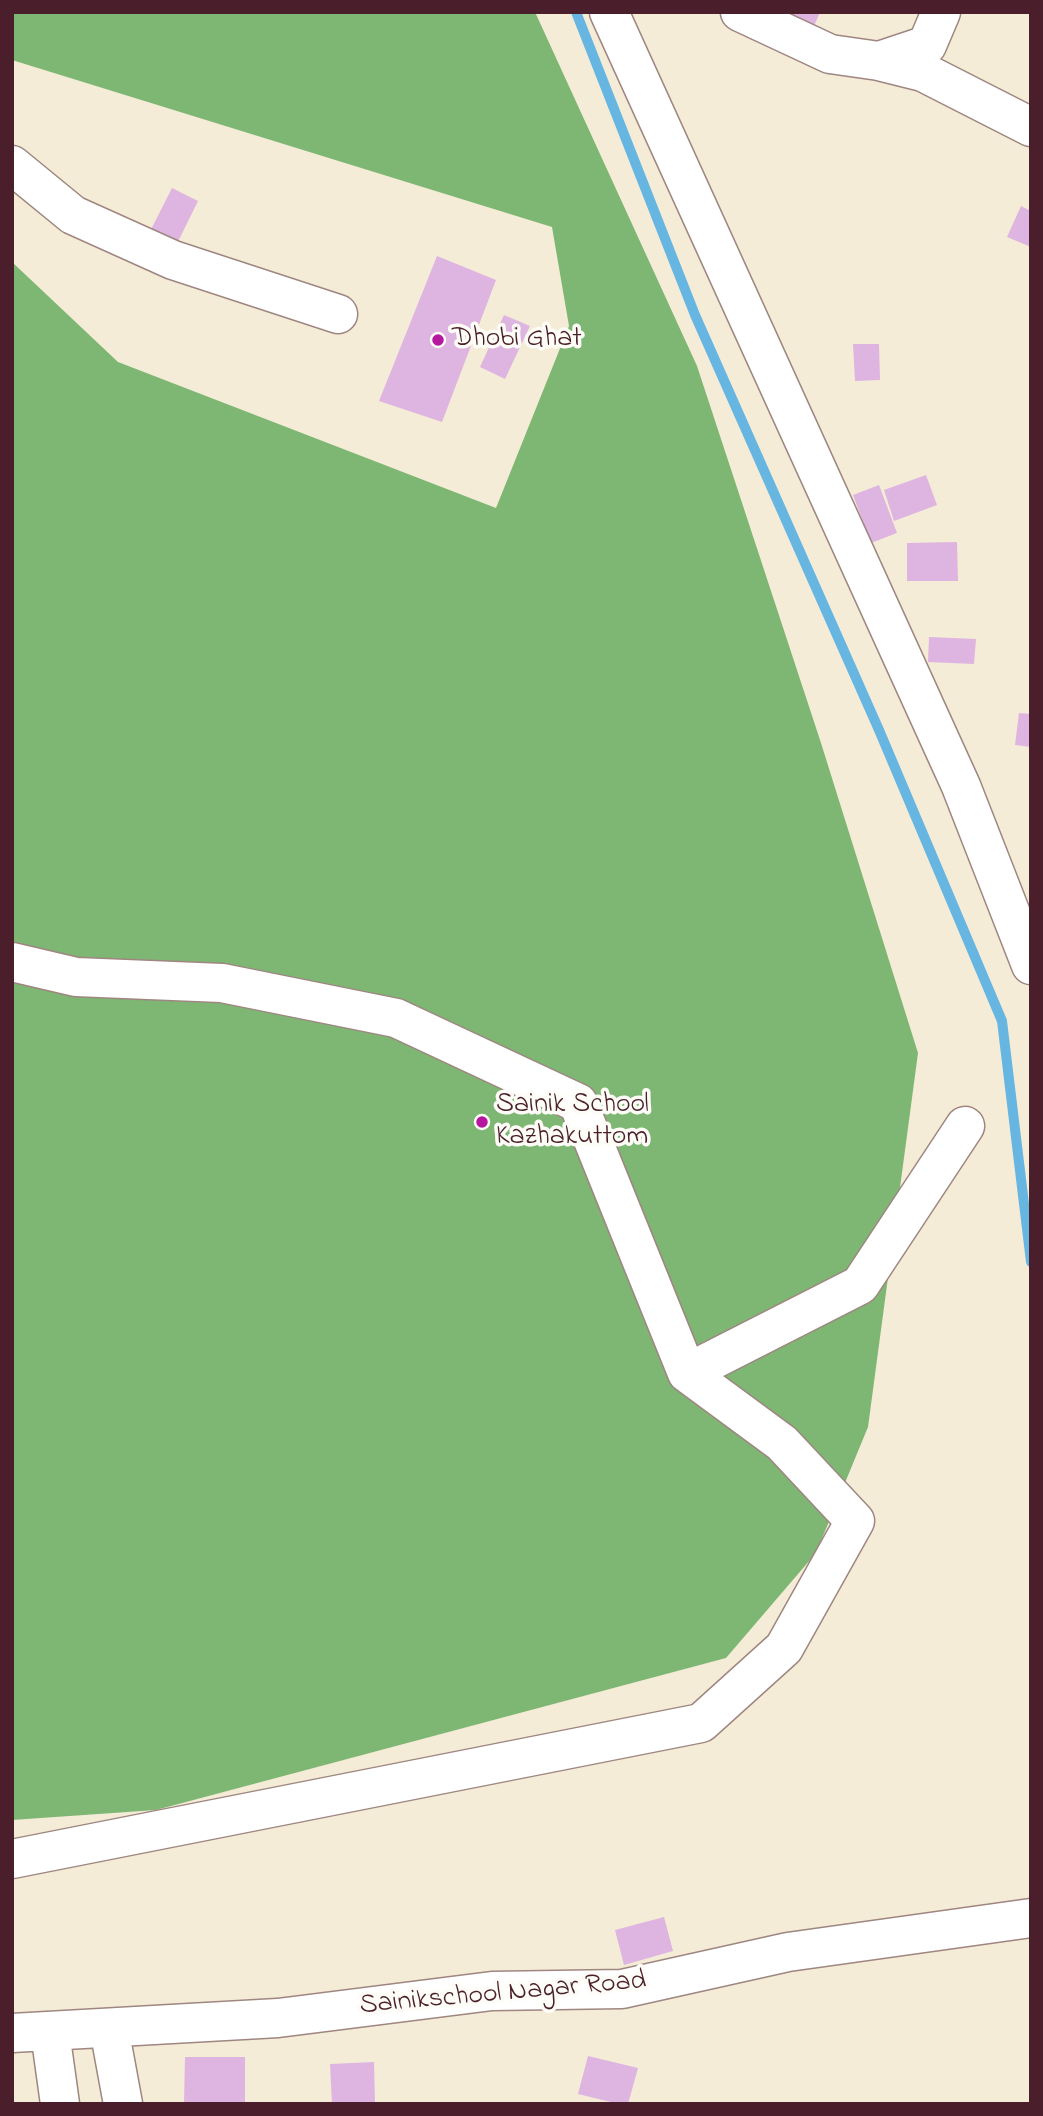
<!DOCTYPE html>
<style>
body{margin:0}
#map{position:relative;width:1043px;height:2116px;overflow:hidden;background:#f4ecd7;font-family:"Indie Flower",sans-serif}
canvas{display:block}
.frame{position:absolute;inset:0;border:14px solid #4a1f2b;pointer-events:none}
</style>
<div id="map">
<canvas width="1043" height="2116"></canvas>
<div class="frame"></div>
</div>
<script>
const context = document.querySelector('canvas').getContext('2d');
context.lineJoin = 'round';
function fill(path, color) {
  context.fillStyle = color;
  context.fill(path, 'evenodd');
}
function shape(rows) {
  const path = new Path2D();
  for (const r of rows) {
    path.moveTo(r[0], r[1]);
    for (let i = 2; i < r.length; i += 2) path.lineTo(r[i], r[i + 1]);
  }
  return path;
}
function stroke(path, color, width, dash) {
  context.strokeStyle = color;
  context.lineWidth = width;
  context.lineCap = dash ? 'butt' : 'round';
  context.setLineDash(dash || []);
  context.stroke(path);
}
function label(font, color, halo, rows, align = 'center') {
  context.font = font + ' "Indie Flower",sans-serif';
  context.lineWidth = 7;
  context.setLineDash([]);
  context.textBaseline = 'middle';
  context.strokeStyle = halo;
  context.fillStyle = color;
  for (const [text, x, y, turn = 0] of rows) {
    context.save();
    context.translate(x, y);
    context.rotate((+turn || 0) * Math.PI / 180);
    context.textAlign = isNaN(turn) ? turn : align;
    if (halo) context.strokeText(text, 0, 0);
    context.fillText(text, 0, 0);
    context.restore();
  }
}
const forest = shape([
 [12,12,535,12,697,366,821,743,918,1053,868,1427,816,1553,726,1658,156,1810,12,1820,12,262,118,362,496,508,569,326,552,227,12,60]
]);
const stream = shape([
 [576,12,695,315,879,730,1002,1021,1031,1262]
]);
const building = shape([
 [778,12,820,12,808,40],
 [172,188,198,201,162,274,135,261],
 [1021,206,1031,211,1031,247,1007,237],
 [437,256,496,280,442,422,379,401],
 [504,315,530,326,505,379,480,367],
 [853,344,879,344,880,380,855,381],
 [926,475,937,505,894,521,884,490],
 [879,485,897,533,871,543,853,495],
 [957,542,958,581,907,581,907,543],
 [929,637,976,639,974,664,928,662],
 [1019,713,1031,714,1031,747,1015,745],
 [664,1917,673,1951,624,1965,615,1930],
 [588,2056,638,2068,628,2104,619,2104,578,2094],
 [185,2057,245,2057,245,2104,184,2104],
 [374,2062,375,2104,332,2104,330,2064]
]);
const minor = shape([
 [609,12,961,786,1031,965],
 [740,12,830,54,879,61,927,45,941,12],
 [879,61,923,72,1031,127],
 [12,165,73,215,173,260,338,314],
 [12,962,76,977,222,983,396,1018,578,1103,687,1373,860,1285,965,1126],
 [12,1859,701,1723,784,1648,855,1521,782,1443,687,1373],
 [109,2028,123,2104],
 [50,2032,60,2104],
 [12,2033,278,2018,492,1991,622,1989,788,1952,1031,1918]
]);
const markers = [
 [438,340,7,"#b5179e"],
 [482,1122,7,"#b5179e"]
];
const poiNames = [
 ["Dhobi Ghat",452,340],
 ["Sainik School",496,1106],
 ["Kazhakuttom",496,1138]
];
const streetNames = [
 ["Sainikschool Nagar Road",503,1995,-5]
];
fill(forest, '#7eb673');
stroke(stream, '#67b5e1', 10);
fill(building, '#deb4e1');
stroke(minor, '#9f8681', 41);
stroke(minor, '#fff', 38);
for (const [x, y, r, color] of markers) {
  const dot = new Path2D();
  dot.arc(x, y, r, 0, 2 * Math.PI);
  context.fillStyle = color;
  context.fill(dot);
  stroke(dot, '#fdfcf7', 2.5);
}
label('28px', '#4a1f2b', '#fdfcf7', poiNames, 'left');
label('28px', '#4a1f2b', '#fdfcf7', streetNames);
</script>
